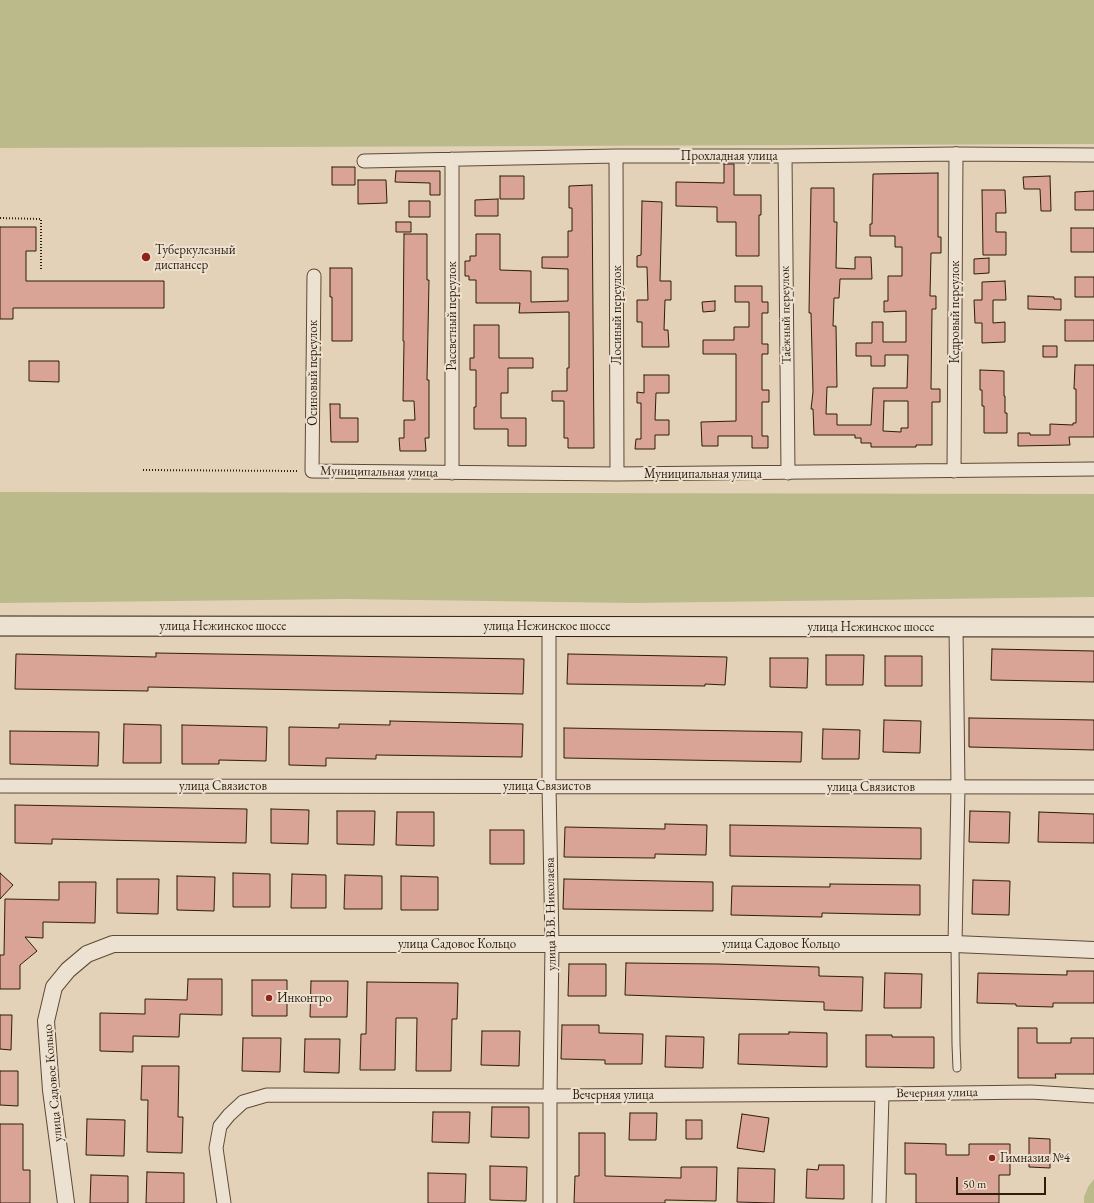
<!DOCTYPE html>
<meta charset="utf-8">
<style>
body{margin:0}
#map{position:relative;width:1094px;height:1203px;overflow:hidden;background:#e4d2b8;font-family:"EB Garamond",serif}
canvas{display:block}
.scale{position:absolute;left:956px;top:1177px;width:90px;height:18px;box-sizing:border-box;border:2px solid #2e1c0c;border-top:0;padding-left:5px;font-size:12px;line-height:14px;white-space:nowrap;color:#2e1c0c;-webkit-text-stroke:3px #ede2d1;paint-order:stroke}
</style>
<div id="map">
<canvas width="1094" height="1203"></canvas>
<div class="scale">50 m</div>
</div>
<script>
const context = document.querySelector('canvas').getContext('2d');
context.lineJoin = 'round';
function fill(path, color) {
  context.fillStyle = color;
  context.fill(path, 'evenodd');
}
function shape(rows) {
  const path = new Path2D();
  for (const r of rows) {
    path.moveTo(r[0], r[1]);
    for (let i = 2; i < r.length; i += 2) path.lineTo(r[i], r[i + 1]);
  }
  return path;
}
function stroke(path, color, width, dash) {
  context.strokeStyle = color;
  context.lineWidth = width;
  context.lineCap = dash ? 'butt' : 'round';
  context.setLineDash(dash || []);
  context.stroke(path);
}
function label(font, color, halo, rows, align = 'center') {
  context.font = font + ' "EB Garamond",serif';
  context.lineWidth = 4;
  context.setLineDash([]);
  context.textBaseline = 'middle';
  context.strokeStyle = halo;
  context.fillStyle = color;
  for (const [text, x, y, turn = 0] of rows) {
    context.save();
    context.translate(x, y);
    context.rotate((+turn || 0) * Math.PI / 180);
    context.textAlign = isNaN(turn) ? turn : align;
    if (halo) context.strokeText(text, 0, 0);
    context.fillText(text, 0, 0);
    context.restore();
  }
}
const green = shape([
 [0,0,1094,0,1094,144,0,148],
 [0,492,1094,494,1094,597,632,603,346,599,0,603],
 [1094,1179,1094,1203,1084,1203,1084,1197,1088,1187]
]);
const building = shape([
 [724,164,734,164,734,195,761,195,761,215,759,215,759,256,736,256,736,222,717,222,717,207,676,206,676,182,724,183,724,164],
 [332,167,355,167,355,185,332,185,332,167],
 [396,171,440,171,440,195,430,195,430,183,395,182,396,171],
 [938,173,938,237,941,237,941,253,931,253,930,296,936,296,936,309,932,309,931,389,940,389,940,402,932,402,932,445,916,445,916,447,871,447,871,443,861,443,861,438,855,438,855,435,814,435,813,409,811,409,813,392,811,313,809,313,811,188,834,188,834,222,837,222,836,268,855,269,855,257,871,257,872,279,840,279,839,298,834,298,833,326,836,326,837,387,827,387,826,414,837,414,837,425,871,425,873,388,907,388,908,355,885,355,885,366,871,366,871,356,856,356,856,343,872,343,872,322,883,322,883,342,906,342,906,311,884,312,884,301,888,301,888,276,902,276,902,247,895,247,895,236,870,236,870,224,872,224,873,174,938,173],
 [884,401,908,401,908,428,901,428,901,432,883,431,884,401],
 [500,176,524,176,524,199,500,199,500,176],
 [1050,176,1051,211,1041,211,1040,189,1024,189,1023,177,1050,176],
 [358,180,386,180,387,203,358,204,358,180],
 [592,185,594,448,568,448,568,438,564,438,564,401,552,401,552,391,567,391,567,368,569,368,569,312,519,313,520,303,476,303,476,280,469,280,469,276,465,276,465,261,470,261,470,256,476,256,476,234,500,234,500,270,531,271,531,302,568,301,568,269,542,268,542,257,568,257,568,231,572,231,572,208,569,208,569,186,592,185],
 [982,190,1005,190,1006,213,996,213,996,232,1006,232,1006,255,983,255,982,190],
 [1094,191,1094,210,1075,210,1075,192,1094,191],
 [498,199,498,216,475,216,475,200,498,199],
 [409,201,430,201,430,217,409,217,409,201],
 [642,201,662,202,660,281,671,281,671,300,665,300,664,330,668,330,669,347,642,347,642,322,637,322,637,300,648,300,647,267,637,267,637,256,641,255,642,201],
 [396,222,411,222,411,232,396,232,396,222],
 [0,227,36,227,36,251,26,251,26,281,164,281,164,308,13,308,13,319,0,319,0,227],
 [1071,228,1094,228,1094,252,1071,252,1071,228],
 [404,234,427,234,427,280,429,280,427,380,429,380,429,438,425,438,426,451,400,451,399,438,404,438,404,420,415,420,414,401,403,401,404,341,403,341,404,234],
 [989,258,989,273,974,274,974,259,989,258],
 [330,268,352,268,352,341,332,341,332,297,330,297,330,268],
 [1075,277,1094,277,1094,297,1075,297,1075,277],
 [1005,281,1006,300,993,300,993,323,1005,322,1005,342,982,343,982,323,975,323,974,300,982,300,982,282,1005,281],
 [735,286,762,286,762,302,768,302,768,313,762,313,762,344,768,344,768,354,762,354,762,390,769,390,769,402,762,402,762,436,768,436,768,448,752,448,752,436,718,436,718,446,702,446,701,422,736,421,736,354,703,354,703,340,734,340,734,327,749,327,749,302,735,302,735,286],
 [1028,296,1054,297,1054,299,1061,299,1061,310,1028,309,1028,296],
 [715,301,715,311,703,312,702,302,715,301],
 [1065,320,1094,320,1094,341,1065,341,1065,320],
 [474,325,499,325,499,358,533,358,533,368,508,368,508,393,501,393,501,418,526,418,526,446,508,446,508,429,474,429,474,407,476,407,476,370,470,370,470,358,474,358,474,325],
 [1043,346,1057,346,1057,357,1043,357,1043,346],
 [29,361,59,361,59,382,29,381,29,361],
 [1075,365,1094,365,1094,437,1069,437,1070,445,1018,446,1018,433,1030,433,1030,435,1050,435,1050,424,1073,425,1073,423,1076,423,1076,389,1074,389,1075,365],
 [980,370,1004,371,1004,396,1005,396,1005,413,1007,413,1007,433,984,433,984,406,982,406,982,390,980,390,980,370],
 [644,375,669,375,669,393,656,393,655,420,669,420,669,435,655,435,655,449,635,449,636,439,641,439,641,403,637,403,637,392,644,393,644,375],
 [330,404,340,404,340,418,358,418,358,442,331,442,330,404],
 [992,649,1094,651,1094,682,991,680,992,649],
 [156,653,524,659,523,694,148,687,148,691,15,689,16,654,156,657,156,653],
 [568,654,727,657,725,685,705,684,705,686,567,684,568,654],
 [826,655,864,655,863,685,826,685,826,655],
 [885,656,922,656,922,686,885,686,885,656],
 [770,658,808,658,807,688,770,687,770,658],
 [969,718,1094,720,1094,750,969,747,969,718],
 [884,720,921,721,920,753,883,752,884,720],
 [390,721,523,724,522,757,376,755,376,759,326,758,326,766,289,765,289,727,339,728,339,724,390,725,390,721],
 [124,724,161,725,161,763,123,763,124,724],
 [182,725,267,727,266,761,219,760,219,764,182,764,182,725],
 [564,728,802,732,801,762,564,758,564,728],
 [823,729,860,730,859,759,822,759,823,729],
 [10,731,99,732,98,766,10,764,10,731],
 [15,805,247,809,246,843,52,839,52,844,15,843,15,805],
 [271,809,309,810,308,844,271,843,271,809],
 [337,811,375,811,374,845,337,844,337,811],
 [970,811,1010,812,1009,843,969,842,970,811],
 [397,812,434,812,434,846,396,845,397,812],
 [1039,812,1094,814,1094,843,1038,842,1039,812],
 [665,824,707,825,706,855,655,854,655,858,564,857,565,827,665,829,665,824],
 [730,825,921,828,921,859,730,856,730,825],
 [490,830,524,830,524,864,490,864,490,830],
 [0,873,13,885,0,899,0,873],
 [233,873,270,874,270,907,233,907,233,873],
 [292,874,326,875,326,908,291,908,292,874],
 [345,875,382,876,382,909,344,909,345,875],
 [177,876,215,877,214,911,177,910,177,876],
 [401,876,438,877,438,910,401,910,401,876],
 [117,879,159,879,158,914,117,913,117,879],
 [564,879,713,882,713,911,563,909,564,879],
 [973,880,1010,881,1009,915,972,914,973,880],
 [59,882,96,882,95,923,43,922,43,938,25,937,37,951,20,965,20,989,0,989,0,955,4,955,5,899,59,900,59,882],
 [830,884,920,885,920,915,822,913,822,917,731,915,732,886,830,887,830,884],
 [626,963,718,964,819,967,819,976,863,977,862,1011,824,1010,824,1002,625,995,626,963],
 [569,964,606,964,606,996,568,996,569,964],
 [1067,971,1094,971,1094,1003,1053,1003,1053,1007,1016,1006,1016,1004,977,1003,978,973,1067,975,1067,971],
 [885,973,922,974,921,1008,884,1008,885,973],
 [188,979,222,979,222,1015,180,1014,179,1037,133,1036,133,1052,100,1051,100,1013,145,1014,145,999,187,1000,188,979],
 [252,980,287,980,287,1016,252,1016,252,980],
 [311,981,348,981,347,1017,310,1017,311,981],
 [367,982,458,983,457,1019,452,1019,451,1071,416,1071,417,1018,396,1018,395,1070,360,1070,361,1034,366,1034,367,982],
 [0,1015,12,1015,11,1050,0,1049,0,1015],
 [562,1025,599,1025,599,1033,643,1034,642,1064,605,1064,605,1060,561,1059,562,1025],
 [1018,1028,1037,1028,1037,1043,1071,1043,1071,1038,1094,1038,1094,1074,1055,1074,1056,1078,1018,1078,1018,1028],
 [482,1031,520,1031,519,1066,481,1065,482,1031],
 [789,1032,827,1033,827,1067,738,1064,739,1034,789,1034,789,1032],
 [866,1035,892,1035,892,1037,934,1037,934,1068,866,1067,866,1035],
 [666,1036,704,1037,703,1068,665,1067,666,1036],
 [243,1038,281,1038,280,1072,242,1071,243,1038],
 [305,1039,340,1039,339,1073,304,1072,305,1039],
 [142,1066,179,1066,178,1117,183,1117,182,1153,147,1152,148,1100,141,1100,142,1066],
 [0,1071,18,1071,18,1106,0,1105,0,1071],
 [492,1107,529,1107,529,1138,491,1137,492,1107],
 [433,1112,470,1112,469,1143,432,1142,433,1112],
 [630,1113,657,1113,656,1140,629,1140,630,1113],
 [742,1114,769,1118,764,1152,737,1148,742,1114],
 [87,1119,125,1120,124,1156,86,1155,87,1119],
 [686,1120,702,1120,702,1139,686,1139,686,1120],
 [0,1124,23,1124,23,1170,30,1170,30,1203,0,1203,0,1124],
 [579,1133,605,1133,605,1176,681,1178,681,1167,717,1167,716,1201,665,1200,665,1203,574,1203,575,1176,579,1176,579,1133],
 [1029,1138,1050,1139,1050,1168,1029,1167,1029,1138],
 [905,1143,946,1144,946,1155,969,1155,969,1144,1010,1144,1010,1175,999,1175,999,1203,916,1203,916,1174,905,1174,905,1143],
 [819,1165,844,1165,844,1199,806,1198,807,1169,818,1170,819,1165],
 [490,1166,527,1167,526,1201,490,1200,490,1166],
 [738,1168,775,1169,774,1203,737,1202,738,1168],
 [147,1172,184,1173,184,1203,146,1203,147,1172],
 [428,1173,466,1174,465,1203,428,1203,428,1173],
 [91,1175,128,1176,128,1203,90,1203,91,1175]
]);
const path = shape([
 [0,218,41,219,41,270],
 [143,470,299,471]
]);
const service = shape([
 [955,944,956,1044,957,1068]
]);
const minor = shape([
 [616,156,617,474],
 [785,156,788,473],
 [452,159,452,473],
 [364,161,616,156,785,156,956,154,1094,155],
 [314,276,312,471,617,474,1094,469],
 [954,471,956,154],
 [549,625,549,786,552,944,550,1096,550,1203],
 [0,786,1094,787],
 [955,944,958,787,956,627],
 [224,1203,216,1148,220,1126,229,1115,243,1102,267,1095,550,1096,882,1094,1031,1092,1094,1096],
 [879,1203,882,1094]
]);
const tertiary = shape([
 [66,1203,51,1090,46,1021,54,987,68,970,87,954,113,944,955,944,1094,950]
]);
const secondary = shape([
 [0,626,1094,627]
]);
const markers = [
 [146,257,5,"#8f2418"],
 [269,998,4,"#8f2418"],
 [992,1158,4,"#8f2418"]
];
const streetNames = [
 ["Прохладная улица",729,156],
 ["Кедровый переулок",955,312,-90],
 ["Лосиный переулок",617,315,-90],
 ["Таёжный переулок",786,315,-91],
 ["Рассветный переулок",452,316,-90],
 ["Осиновый переулок",313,373,-90],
 ["Муниципальная улица",379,472,1],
 ["Муниципальная улица",703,474],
 ["улица Нежинское шоссе",223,626],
 ["улица Нежинское шоссе",547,626],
 ["улица Нежинское шоссе",871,627],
 ["улица Связистов",223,786],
 ["улица Связистов",547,786],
 ["улица Связистов",871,787],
 ["улица В.В. Николаева",551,914,-91],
 ["улица Садовое Кольцо",457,944],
 ["улица Садовое Кольцо",781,944],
 ["улица Садовое Кольцо",53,1083,-95],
 ["Вечерняя улица",937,1093,-1],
 ["Вечерняя улица",613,1095]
];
const poiNames = [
 ["Туберкулезный",155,250],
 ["диспансер",155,265],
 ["Инконтро",277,998],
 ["Гимназия №4",1000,1158]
];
fill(green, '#baba8a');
fill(building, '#d9a395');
stroke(building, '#2e1c0c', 1);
stroke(service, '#5c4a37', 9);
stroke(minor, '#5c4a37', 15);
stroke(tertiary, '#5c4a37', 18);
stroke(secondary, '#2e1c0c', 21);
stroke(path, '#2e1c0c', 2, [1, 2]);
stroke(service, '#ede2d1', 7);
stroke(minor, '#ede2d1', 13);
stroke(tertiary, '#ede2d1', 16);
stroke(secondary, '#ede2d1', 19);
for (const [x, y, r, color] of markers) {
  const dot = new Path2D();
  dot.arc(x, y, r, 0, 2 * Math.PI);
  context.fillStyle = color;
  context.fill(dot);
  stroke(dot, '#ede2d1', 1.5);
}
label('13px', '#2e1c0c', '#ede2d1', streetNames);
label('13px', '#2e1c0c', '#ede2d1', poiNames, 'left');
</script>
